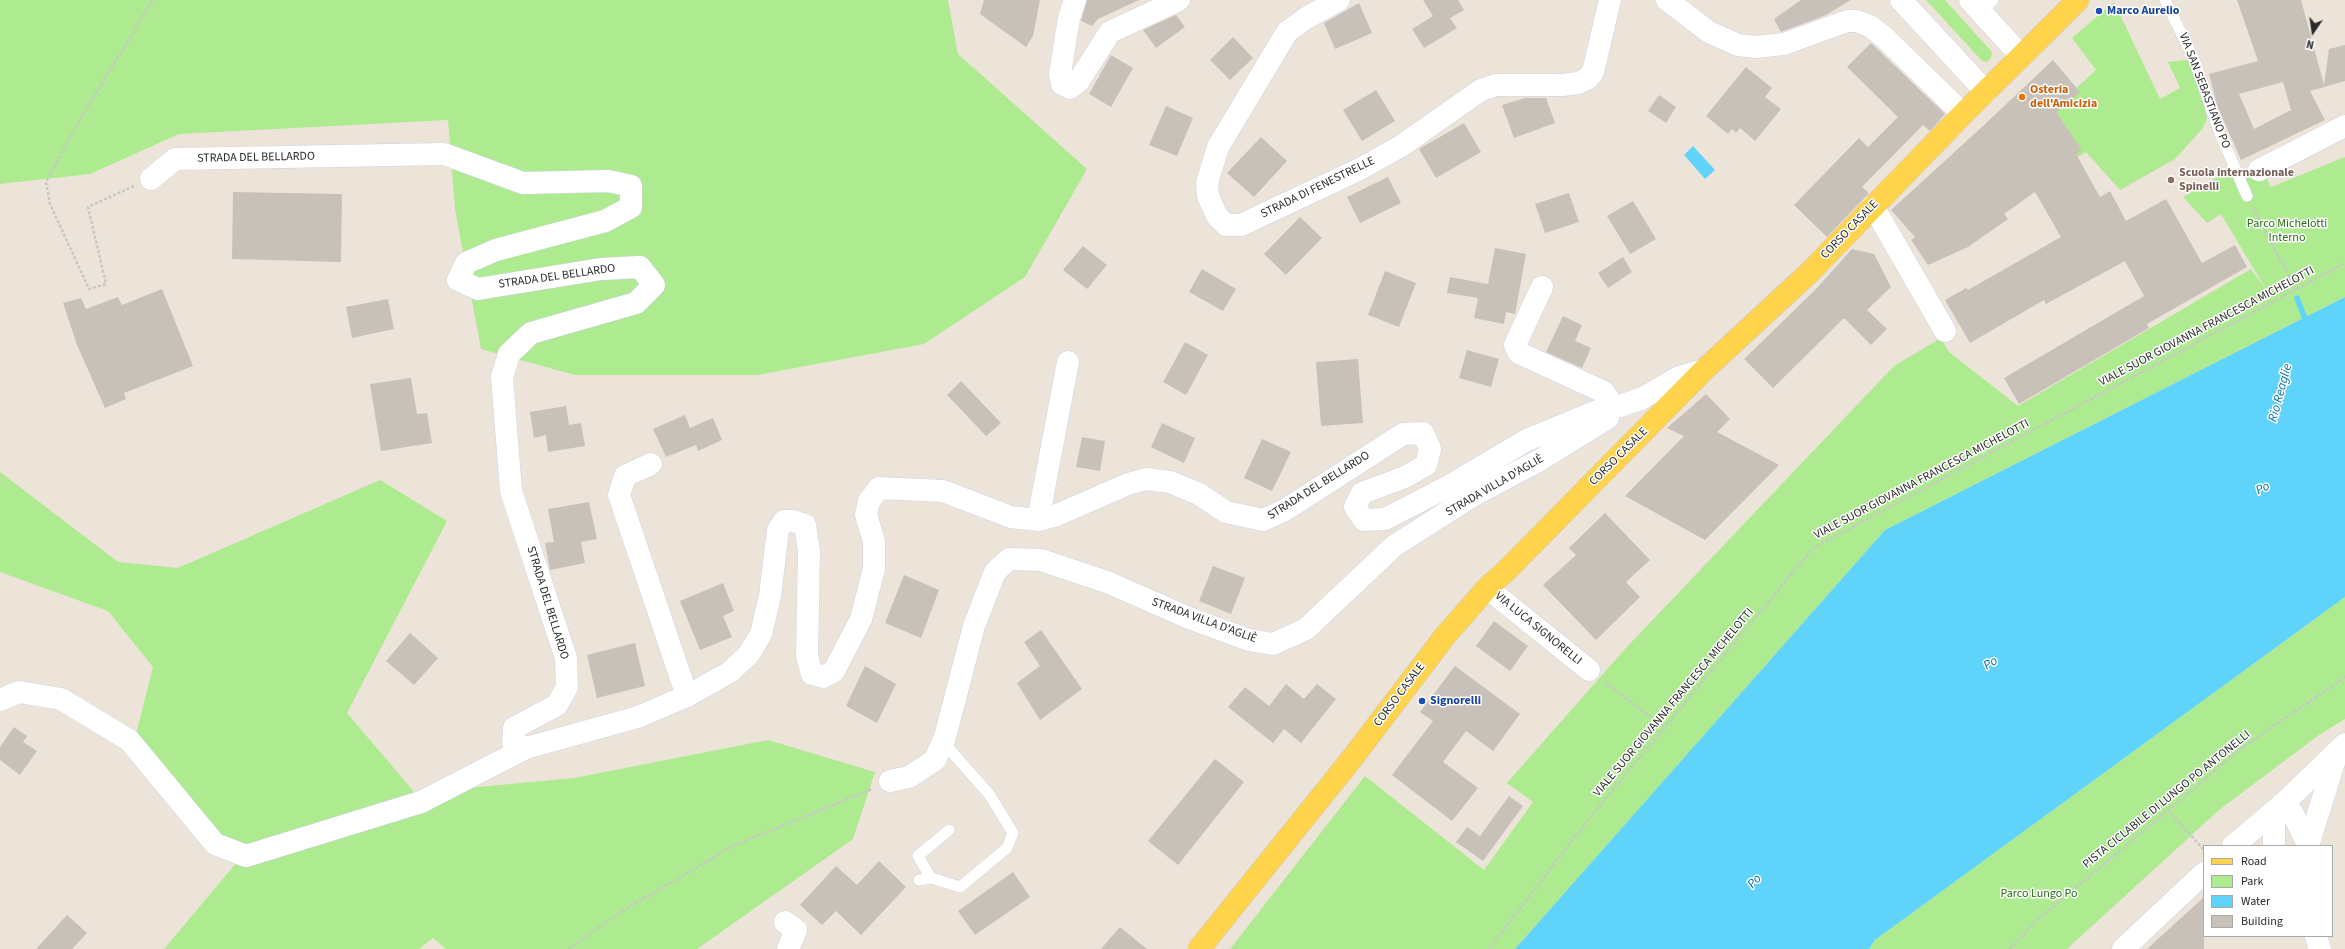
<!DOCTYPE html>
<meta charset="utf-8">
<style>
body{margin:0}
#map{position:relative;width:2345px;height:949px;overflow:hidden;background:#ede4d9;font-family:"Source Sans 3",sans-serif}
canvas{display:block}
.legend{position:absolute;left:2203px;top:845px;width:130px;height:92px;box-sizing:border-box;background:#fff;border:1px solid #a9a9a9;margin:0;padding:5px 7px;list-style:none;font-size:12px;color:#292929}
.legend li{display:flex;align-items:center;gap:8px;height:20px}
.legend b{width:20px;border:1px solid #a9a9a9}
.north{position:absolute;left:2293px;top:12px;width:40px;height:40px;-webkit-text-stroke:3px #fff;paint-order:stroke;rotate:193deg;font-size:11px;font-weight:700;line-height:16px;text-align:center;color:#292929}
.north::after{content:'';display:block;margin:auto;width:14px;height:18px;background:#292929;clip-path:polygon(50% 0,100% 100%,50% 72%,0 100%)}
</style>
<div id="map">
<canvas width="2345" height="949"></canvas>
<ul class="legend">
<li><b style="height:5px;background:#ffd44c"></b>Road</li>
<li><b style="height:11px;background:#aeea8f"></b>Park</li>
<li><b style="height:11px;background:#60d3fb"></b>Water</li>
<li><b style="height:11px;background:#c8c1b9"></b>Building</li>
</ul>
<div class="north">N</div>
</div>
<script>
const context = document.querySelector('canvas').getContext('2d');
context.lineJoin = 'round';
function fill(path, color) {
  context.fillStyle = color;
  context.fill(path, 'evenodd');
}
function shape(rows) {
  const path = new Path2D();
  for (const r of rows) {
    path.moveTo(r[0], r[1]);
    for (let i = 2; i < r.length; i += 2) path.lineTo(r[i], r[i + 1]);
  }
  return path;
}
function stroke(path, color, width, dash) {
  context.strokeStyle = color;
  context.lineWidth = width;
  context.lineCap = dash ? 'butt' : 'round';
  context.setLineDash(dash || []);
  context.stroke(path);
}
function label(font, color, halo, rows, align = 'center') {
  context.font = font + ' "Source Sans 3",sans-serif';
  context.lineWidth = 3;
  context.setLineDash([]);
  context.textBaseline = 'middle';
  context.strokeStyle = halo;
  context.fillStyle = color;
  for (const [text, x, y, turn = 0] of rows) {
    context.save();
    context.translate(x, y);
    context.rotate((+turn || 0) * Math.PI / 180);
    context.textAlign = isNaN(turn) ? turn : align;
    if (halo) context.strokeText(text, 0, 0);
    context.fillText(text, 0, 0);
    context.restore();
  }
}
const green = shape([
 [0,0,948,0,958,54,1087,169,1025,277,924,344,757,375,575,375,481,349,455,209,448,120,179,134,90,174,0,184],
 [1926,0,1945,0,1992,52,1991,58,1987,62,1982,61],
 [2114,2,2160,99,2180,88,2168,62,2194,59,2207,119,2202,129,2175,159,2120,190,2086,152,2076,158,2047,115,2096,70,2072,38],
 [2345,157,2345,297,1885,530,1515,949,1230,949,1365,776,1484,870,1533,802,1507,783,1625,649,1894,366,1941,338,1949,352,2018,406,2251,269,2267,291,2221,214,2207,223,2183,197,2227,171,2239,178,2266,177,2271,187],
 [0,472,118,562,178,568,380,480,447,521,347,713,415,793,574,778,768,740,875,772,853,839,697,949,446,949,433,938,419,949,164,949,237,862,136,734,153,667,108,611,0,572],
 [2345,597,2345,719,2319,735,2219,810,2067,949,1869,949,1875,940]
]);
const water = shape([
 [1693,146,1715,170,1705,179,1684,155],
 [2345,297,2345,597,1875,940,1869,949,1515,949,1885,530]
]);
const stream = shape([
 [2297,298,2307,324]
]);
const building = shape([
 [984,0,1040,0,1033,36,1026,47,980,14],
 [1087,0,1139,0,1098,19,1092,26,1081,21],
 [1423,0,1458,0,1464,10,1450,18,1457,28,1424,48,1412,29,1433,16],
 [1801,0,1851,0,1826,15,1781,32,1774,19],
 [2237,0,2301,0,2324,85,2329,49,2345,45,2345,81,2310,91,2325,120,2241,160,2217,105,2209,74,2258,61],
 [2283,82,2291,110,2254,129,2239,94],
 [1359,3,1372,33,1335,49,1324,23],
 [1176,15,1185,27,1156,48,1143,30],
 [1233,37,1253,58,1230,80,1210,60],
 [1871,43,1945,114,1930,131,1923,125,1862,187,1869,193,1827,237,1794,205,1859,138,1868,147,1898,117,1847,67],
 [1111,55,1133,68,1111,107,1089,94],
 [2053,60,2080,92,2056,112,2082,150,2076,154,2100,197,2110,191,2126,221,2166,199,2202,263,2235,245,2247,267,2147,324,2149,328,2019,404,2004,378,2144,296,2125,261,2046,304,2044,300,1970,343,1945,300,1966,288,1968,290,2061,237,2035,192,2004,214,2008,219,1968,247,1928,265,1911,240,1915,237,1891,210,1983,126],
 [1746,67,1772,88,1765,97,1781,109,1755,141,1740,128,1736,133,1732,129,1728,134,1706,116],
 [1376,90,1395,121,1362,141,1343,110],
 [1659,95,1676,107,1666,123,1648,111],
 [1525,98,1546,98,1555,123,1514,138,1502,105],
 [1166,106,1193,118,1177,156,1149,145],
 [1464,123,1481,152,1436,178,1419,149],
 [1261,137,1287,161,1254,197,1227,173],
 [1388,177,1401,203,1360,223,1347,197],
 [233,192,342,194,341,262,232,259],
 [1569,193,1579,222,1545,233,1535,204],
 [1633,201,1656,239,1630,254,1607,216],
 [1300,217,1322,238,1286,275,1264,254],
 [1083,246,1107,265,1087,289,1063,270],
 [1495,248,1526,254,1515,314,1506,312,1504,324,1474,318,1478,298,1447,293,1450,277,1488,284],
 [1852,249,1874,254,1891,287,1867,310,1887,329,1871,345,1844,318,1773,388,1744,359,1815,290],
 [1623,257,1632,272,1608,288,1598,273],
 [1202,269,1236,289,1223,311,1189,292],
 [1385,271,1416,283,1399,327,1368,315],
 [162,289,193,366,124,393,126,399,105,408,77,345,63,303,81,298,86,309,118,297,122,305],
 [388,299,394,329,352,338,346,307],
 [1563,316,1582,325,1575,341,1591,348,1582,368,1546,352],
 [1185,342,1208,355,1186,395,1163,382],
 [1467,350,1499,359,1491,387,1459,378],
 [1358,359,1363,423,1321,426,1316,362],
 [411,378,417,414,427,413,432,443,381,451,370,384],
 [961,381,1001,423,986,436,947,395],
 [1706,394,1730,419,1717,432,1779,465,1705,540,1625,496,1684,436,1667,428],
 [566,406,569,425,581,423,585,446,548,452,546,435,534,438,530,412],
 [685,415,690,428,713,418,722,440,698,451,696,445,666,457,653,429],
 [1162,423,1195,438,1184,463,1151,447],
 [1082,437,1105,441,1100,471,1076,467],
 [1262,439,1291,452,1272,491,1244,478],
 [589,502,597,539,581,542,585,563,550,570,545,543,554,542,548,509],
 [1605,513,1650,560,1626,582,1640,597,1596,640,1543,585,1576,555,1569,548],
 [1213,566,1245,578,1231,614,1199,601],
 [904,575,939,590,921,638,885,623],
 [723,583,734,611,723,616,732,637,700,650,680,601],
 [1494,621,1528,646,1510,671,1476,646],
 [1041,630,1082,689,1040,720,1017,683,1040,666,1024,642],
 [410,633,438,658,414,685,386,661],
 [635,643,645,686,597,698,587,655],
 [865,666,896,684,877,723,846,706],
 [1455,666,1520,714,1493,751,1466,731,1443,762,1478,788,1452,821,1392,775,1433,721,1420,712],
 [1286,684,1304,699,1317,684,1336,699,1301,743,1284,729,1273,743,1228,707,1245,687,1269,706],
 [14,727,27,736,23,742,37,751,20,775,0,760,0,747],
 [1215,759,1244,782,1178,865,1148,841],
 [1509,796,1523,806,1483,861,1456,842,1467,827,1480,836],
 [879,861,906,887,861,935,836,911,822,925,800,905,836,866,857,885],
 [1013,872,1030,897,975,935,958,911],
 [2204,897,2204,949,2147,949],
 [67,915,87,933,72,949,36,949],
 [1120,927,1147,949,1101,949]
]);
const path = shape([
 [134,186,88,207,106,284,89,289,50,204,46,182,83,114,153,0],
 [2253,208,2296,289],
 [1605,682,1665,728],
 [2168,810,2204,850],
 [569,949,619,913,733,846,872,789],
 [1489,949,1588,820,1813,548,2345,263],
 [2010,949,2036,921,2242,748,2345,677]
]);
const lane = shape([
 [2165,0,2194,59,2219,131,2247,196],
 [1981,12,1993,0],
 [931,878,918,856,949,830],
 [919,880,931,878,960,887,1007,848,1013,833,989,794,943,742]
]);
const street = shape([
 [1075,0,1069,18,1060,74,1062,84,1070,88,1078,82,1110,32,1179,0],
 [1339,0,1306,18,1287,32,1218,147,1207,183,1208,196,1217,216,1226,225,1241,225,1360,169,1401,146,1481,90,1496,85,1562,85,1578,83,1587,79,1593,72,1610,0],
 [1667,0,1709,32,1738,45,1756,47,1784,44,1847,21,1857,21,1870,26,1884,37,1963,114],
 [2259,170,2345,126],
 [151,179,175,159,444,154,523,183,608,181,631,186,631,207,605,221,496,250,466,263,458,280,478,289,601,269,640,267,654,285,636,303,531,333,509,354,502,377,511,491,566,658,567,687,557,705,514,728,513,742,526,748,638,717,687,696,730,672,749,654,761,634,770,596,778,530,784,521,793,521,805,525,809,551,807,656,812,674,823,677,834,671,861,619,874,569,874,541,866,515,869,501,879,488,943,491,1011,517,1038,520,1057,515,1128,484,1146,479,1170,482,1199,494,1226,512,1263,520,1285,510,1403,434,1423,433,1430,449,1426,465,1405,477,1362,493,1355,507,1364,520,1385,519,1449,486,1527,440,1612,405,1620,406,1643,398,1679,377,1704,370],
 [1873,206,1945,331],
 [1542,287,1515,345,1519,353,1604,392,1612,405],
 [651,464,625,476,619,495,687,696],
 [1038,520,1068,362],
 [1487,588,1589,670],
 [0,700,19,692,61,699,129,740,215,844,246,856,421,802,526,748],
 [890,781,909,777,935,760,945,737,974,626,995,572,1009,559,1041,560,1107,582,1189,618,1249,640,1273,644,1306,629,1394,546,1474,495,1540,460,1608,418],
 [2282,804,2293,814,2308,845],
 [2233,846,2285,802,2345,744],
 [2274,846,2274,811],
 [2308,846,2337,753],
 [785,922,796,930,788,949],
 [2316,936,2320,949],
 [2123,949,2204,873]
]);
const secondary = shape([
 [1901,0,1986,92],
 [1970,0,2021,56]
]);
const primary = shape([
 [1199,949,1350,761,1445,636,1487,588,1505,572,1704,370,1810,272,1963,114,2078,0]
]);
const markers = [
 [2099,11,4,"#1a4fb4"],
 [2022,97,4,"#e8710a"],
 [2171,180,4,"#8d6e63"],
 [1422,701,4,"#1a4fb4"]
];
const transitNames = [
 ["Marco Aurelio",2107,11],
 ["Signorelli",1430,701]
];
const foodNames = [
 ["Osteria",2030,90],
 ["dell'Amicizia",2030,104]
];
const streetNames = [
 ["VIA SAN SEBASTIANO PO",2204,91,69],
 ["STRADA DEL BELLARDO",256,158,-1],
 ["STRADA DI FENESTRELLE",1318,188,-26],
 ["CORSO CASALE",1850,230,-46],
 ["STRADA DEL BELLARDO",557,277,-8],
 ["VIALE SUOR GIOVANNA FRANCESCA MICHELOTTI",2207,327,-28],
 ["CORSO CASALE",1619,457,-45],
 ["VIALE SUOR GIOVANNA FRANCESCA MICHELOTTI",1922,480,-28],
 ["STRADA DEL BELLARDO",1319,486,-32],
 ["STRADA VILLA D'AGLIÈ",1495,486,-30],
 ["STRADA DEL BELLARDO",547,603,73],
 ["STRADA VILLA D'AGLIÈ",1204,621,20],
 ["VIA LUCA SIGNORELLI",1538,629,39],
 ["CORSO CASALE",1400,695,-53],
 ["VIALE SUOR GIOVANNA FRANCESCA MICHELOTTI",1674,703,-50],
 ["PISTA CICLABILE DI LUNGO PO ANTONELLI",2167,800,-39]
];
const educationNames = [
 ["Scuola internazionale",2179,173],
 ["Spinelli",2179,187]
];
const parkNames = [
 ["Parco Michelotti",2287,224],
 ["Interno",2287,238],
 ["Parco Lungo Po",2039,894]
];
const waterNames = [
 ["Rio Reaglie",2281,393,-75],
 ["Po",2263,489,-27],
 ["Po",1991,664,-33],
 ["Po",1755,882,-47]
];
fill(green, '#aeea8f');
fill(water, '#60d3fb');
stroke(stream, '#60d3fb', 5.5);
fill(building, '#c8c1b9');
stroke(lane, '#ced2e4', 12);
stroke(street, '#ced2e4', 23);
stroke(secondary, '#ced2e4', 23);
stroke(primary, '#c7c7c7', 23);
stroke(path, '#c7c7c7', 2.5, [3, 2]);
stroke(lane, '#fff', 11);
stroke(street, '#fff', 22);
stroke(secondary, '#fff', 22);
stroke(primary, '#ffd44c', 22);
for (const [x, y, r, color] of markers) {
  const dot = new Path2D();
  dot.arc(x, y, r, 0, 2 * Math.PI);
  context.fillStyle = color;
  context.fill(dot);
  stroke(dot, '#fff', 1.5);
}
label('bold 12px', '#164399', '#fff', transitNames, 'left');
label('bold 12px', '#c56008', '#fff', foodNames, 'left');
label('12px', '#292929', '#fff', streetNames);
label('bold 12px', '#785e54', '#fff', educationNames, 'left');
label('12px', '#256c12', '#fff', parkNames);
label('italic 13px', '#006ea6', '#fff', waterNames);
</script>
